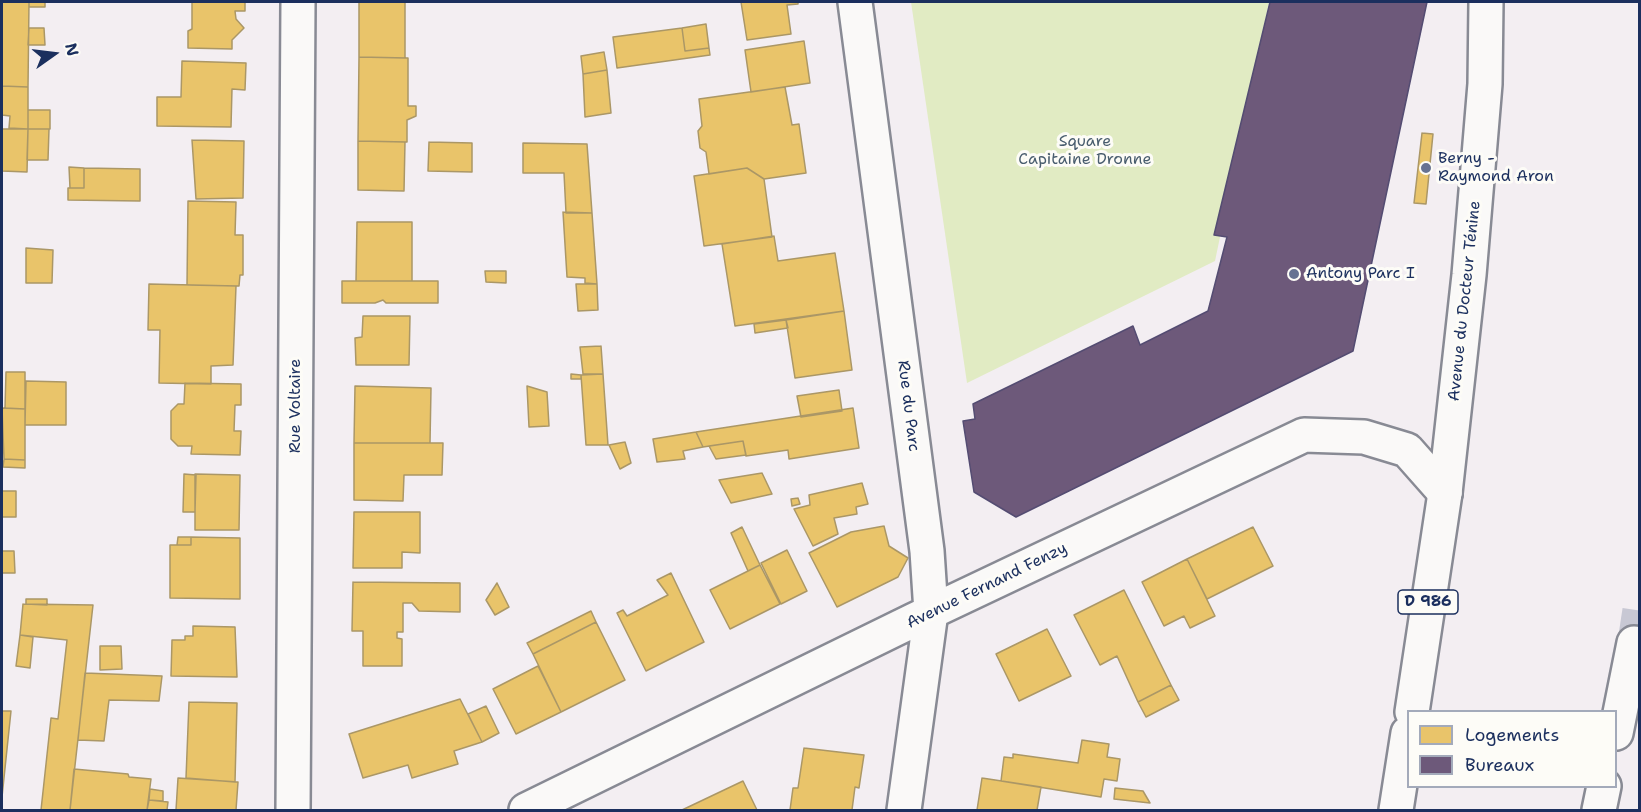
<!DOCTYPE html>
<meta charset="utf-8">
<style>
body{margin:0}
#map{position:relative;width:1641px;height:812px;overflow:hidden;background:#f3eef2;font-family:"Shantell Sans",sans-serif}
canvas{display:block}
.frame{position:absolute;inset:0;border:3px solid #1b2f5e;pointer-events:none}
.legend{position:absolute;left:1407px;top:710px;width:210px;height:78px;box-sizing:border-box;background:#fdfcf7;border:2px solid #a3aaba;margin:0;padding:8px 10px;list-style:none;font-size:18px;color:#1b2f5e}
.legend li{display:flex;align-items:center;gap:12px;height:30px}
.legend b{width:30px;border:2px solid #a3aaba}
.north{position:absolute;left:24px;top:24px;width:60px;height:60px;-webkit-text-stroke:4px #fdfcf7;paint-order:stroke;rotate:76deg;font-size:16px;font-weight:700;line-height:24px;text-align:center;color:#1b2f5e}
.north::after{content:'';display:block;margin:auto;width:21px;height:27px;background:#1b2f5e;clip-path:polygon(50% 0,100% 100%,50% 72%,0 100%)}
</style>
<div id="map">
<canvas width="1641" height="812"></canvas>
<div class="frame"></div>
<ul class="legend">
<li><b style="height:16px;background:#e9c46a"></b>Logements</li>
<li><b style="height:16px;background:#6d597a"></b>Bureaux</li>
</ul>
<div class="north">N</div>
</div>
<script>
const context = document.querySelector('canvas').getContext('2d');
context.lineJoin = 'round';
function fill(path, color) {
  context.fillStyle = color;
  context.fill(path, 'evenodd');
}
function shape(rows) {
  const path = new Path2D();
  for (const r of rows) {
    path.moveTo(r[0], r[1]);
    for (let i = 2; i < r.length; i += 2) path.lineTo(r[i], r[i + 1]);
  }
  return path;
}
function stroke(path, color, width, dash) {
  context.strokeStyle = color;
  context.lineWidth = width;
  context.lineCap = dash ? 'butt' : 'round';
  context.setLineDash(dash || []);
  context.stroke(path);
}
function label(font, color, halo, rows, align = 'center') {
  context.font = font + ' "Shantell Sans",sans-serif';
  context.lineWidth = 6;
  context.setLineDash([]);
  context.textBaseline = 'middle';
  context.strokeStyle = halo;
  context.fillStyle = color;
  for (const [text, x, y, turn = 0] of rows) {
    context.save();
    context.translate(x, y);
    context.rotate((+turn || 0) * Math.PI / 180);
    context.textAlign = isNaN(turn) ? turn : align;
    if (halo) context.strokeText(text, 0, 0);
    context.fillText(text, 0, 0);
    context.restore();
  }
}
const green = shape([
 [911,2,1269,2,1215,261,967,383]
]);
const homes = shape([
 [2,2,29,2,28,87,2,86,2,2],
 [29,2,45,2,45,7,29,7,29,2],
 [192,2,245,2,245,11,235,11,236,19,244,28,232,40,232,49,188,48,188,31,192,29,192,2],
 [359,2,405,2,405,58,359,57,359,2],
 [741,2,798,2,798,4,787,5,791,34,747,40,741,2],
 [706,24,709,48,685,51,682,28,706,24],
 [29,28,44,28,45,45,28,45,29,28],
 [682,28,685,51,709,48,710,55,617,68,613,37,682,28],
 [804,41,810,83,751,92,745,50,804,41],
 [604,52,607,70,583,74,581,56,604,52],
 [359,57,408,58,408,106,416,106,416,116,407,120,407,142,358,141,359,57],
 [182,61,246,63,245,90,232,89,231,127,157,126,157,97,181,97,182,61],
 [607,70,611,113,585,117,583,74,607,70],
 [2,86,28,87,28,129,9,128,10,116,2,115,2,86],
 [785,87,792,125,799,124,806,173,764,179,747,168,709,174,706,152,700,148,698,131,702,126,699,99,785,87],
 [28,110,50,110,50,129,28,129,28,110],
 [2,129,28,129,27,172,2,171,2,129],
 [28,129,49,129,48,160,27,160,28,129],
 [1422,133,1433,134,1426,204,1414,203,1422,133],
 [192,140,244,141,243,198,196,199,192,140],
 [358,141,405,142,404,191,358,190,358,141],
 [429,142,472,143,472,172,428,171,429,142],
 [523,143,587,144,592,213,566,213,564,173,523,173,523,143],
 [69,167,84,168,84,188,70,188,69,167],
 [84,168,140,169,140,201,68,200,68,188,84,188,84,168],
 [747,168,764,179,772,237,704,246,694,176,747,168],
 [188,201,236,202,235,235,243,235,243,275,240,275,239,286,187,285,188,201],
 [563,212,592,213,597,284,585,283,585,278,567,277,563,212],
 [357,222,412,222,412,281,356,281,357,222],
 [774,236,778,261,835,253,844,311,735,326,722,244,774,236],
 [26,248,53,250,52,283,26,283,26,248],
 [485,271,506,271,506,283,486,282,485,271],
 [342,281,438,281,438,303,386,303,383,300,375,303,342,303,342,281],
 [149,284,236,286,233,365,211,366,211,384,159,383,160,330,148,330,149,284],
 [576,284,597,284,598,310,578,311,576,284],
 [844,311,852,370,795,378,786,320,844,311],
 [363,316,410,316,409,365,356,365,355,338,362,337,363,316],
 [786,320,788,328,755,333,754,324,786,320],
 [601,346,603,374,583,374,580,347,601,346],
 [6,372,25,372,25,409,5,408,6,372],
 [571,374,581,375,581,379,571,379,571,374],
 [603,374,608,445,586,445,581,375,603,374],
 [26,381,66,382,66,425,25,425,26,381],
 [185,383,241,384,241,405,235,405,234,431,241,431,240,455,191,454,192,446,178,446,171,439,171,411,178,404,184,404,185,383],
 [355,386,431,388,430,443,354,443,355,386],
 [527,386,547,392,549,426,529,427,527,386],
 [839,390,842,411,801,417,797,396,839,390],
 [2,408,25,409,25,460,4,459,2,408],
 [853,408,859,448,789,459,788,450,746,456,743,441,703,447,696,432,853,408],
 [696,432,703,447,683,451,685,459,657,462,653,439,696,432],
 [743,441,746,455,716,459,709,446,743,441],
 [625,442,631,463,620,469,609,445,625,442],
 [354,443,443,443,442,475,404,475,403,501,354,500,354,443],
 [4,459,25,460,25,468,3,467,4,459],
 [762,473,772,494,731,503,719,480,762,473],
 [184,474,196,475,195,512,183,512,184,474],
 [195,474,240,475,239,530,195,530,195,474],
 [862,483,868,504,856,507,857,514,834,518,838,534,813,546,794,509,810,505,809,495,862,483],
 [2,491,16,491,16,517,2,517,2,491],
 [798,498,800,504,792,506,791,499,798,498],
 [354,512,420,512,420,553,402,552,402,568,353,568,354,512],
 [884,526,889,546,908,558,898,577,837,607,809,553,851,532,884,526],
 [742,527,760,565,748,571,731,533,742,527],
 [1253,527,1273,566,1207,599,1187,559,1253,527],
 [178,537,191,537,191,545,177,545,178,537],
 [191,537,240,538,240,599,170,598,170,545,191,545,191,537],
 [787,550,807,591,781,604,761,563,787,550],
 [2,551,14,551,15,573,2,573,2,551],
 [1187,559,1215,616,1190,628,1184,616,1164,626,1142,582,1187,559],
 [760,565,780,604,730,629,710,590,760,565],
 [671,573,704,642,646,671,617,613,623,610,627,616,668,595,657,580,671,573],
 [353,582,460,583,460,612,419,611,412,603,403,603,403,632,397,632,397,638,402,639,402,666,363,666,363,631,352,631,353,582],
 [497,583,509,607,495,615,486,600,497,583],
 [1124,590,1171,685,1138,702,1117,656,1100,665,1074,615,1124,590],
 [26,599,47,599,47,605,26,604,26,599],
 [23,604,93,605,70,810,41,810,51,718,58,719,67,640,20,635,23,604],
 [591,611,596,622,533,654,527,643,591,611],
 [596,622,625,680,561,712,533,654,596,622],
 [193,626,235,627,237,677,171,676,172,640,185,640,185,636,193,636,193,626],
 [1047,629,1071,676,1019,701,996,654,1047,629],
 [20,635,33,637,30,668,16,666,20,635],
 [100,646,121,646,122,669,100,670,100,646],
 [538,666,561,712,516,734,493,689,538,666],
 [85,673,162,676,159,701,109,700,104,741,78,740,85,673],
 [1171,685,1179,700,1146,717,1138,702,1171,685],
 [460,699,482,742,454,751,458,764,412,778,408,765,363,778,349,734,460,699],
 [189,702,237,703,235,782,186,778,189,702],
 [486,706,499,733,482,742,468,714,486,706],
 [2,711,11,711,2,797,2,711],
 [1082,740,1109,744,1107,757,1120,759,1117,781,1104,779,1101,797,1001,781,1004,757,1013,758,1013,754,1078,763,1082,740],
 [804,748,864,755,859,788,855,787,852,810,790,810,793,788,798,788,804,748],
 [74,769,128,774,129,777,151,779,147,810,70,810,74,769],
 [178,778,238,782,236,810,176,810,178,778],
 [982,778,1041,787,1037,810,977,810,982,778],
 [743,781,757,810,682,810,743,781],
 [1115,788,1143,791,1150,803,1114,799,1115,788],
 [150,789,163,791,163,801,149,800,150,789],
 [149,800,168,802,167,810,147,810,149,800]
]);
const offices = shape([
 [1270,2,1427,2,1353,351,1016,517,974,492,963,421,975,419,973,404,1133,326,1140,345,1208,311,1227,237,1214,235,1270,2]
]);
const highwayTunnel = shape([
 [1634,643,1640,603]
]);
const minor = shape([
 [855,2,927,551,931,612,904,810],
 [293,810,298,2],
 [526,810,914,620,1304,435,1364,437,1407,450,1445,493]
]);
const major = shape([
 [1445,493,1469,275,1485,84,1486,2]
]);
const highway = shape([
 [1412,712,1445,493],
 [1616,733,1634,643],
 [1396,810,1408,733],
 [1599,810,1604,786]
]);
const markers = [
 [1426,168,6,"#677292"],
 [1294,274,6,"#677292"]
];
const shields = [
 [1428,602,60]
];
const shieldNames = [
 ["D 986",1428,602]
];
const parkNames = [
 ["Square",1085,142],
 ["Capitaine Dronne",1085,160]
];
const poiNames = [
 ["Berny -",1438,159],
 ["Raymond Aron",1438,177],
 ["Antony Parc I",1306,274]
];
const streetNames = [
 ["Avenue du Docteur Ténine",1465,301,-84],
 ["Rue Voltaire",296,406,-90],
 ["Rue du Parc",908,406,83],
 ["Avenue Fernand Fenzy",987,586,-26]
];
fill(green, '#e1ebc3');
fill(homes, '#e9c46a');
stroke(homes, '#ab9766', 1.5);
fill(offices, '#6d597a');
stroke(offices, '#544c72', 1.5);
stroke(highwayTunnel, '#c8c8d4', 33, [33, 16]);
stroke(minor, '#888a94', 38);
stroke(major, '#888a94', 38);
stroke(highway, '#888a94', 38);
stroke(minor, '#faf9f8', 33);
stroke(major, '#faf9f8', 33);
stroke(highway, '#faf9f8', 33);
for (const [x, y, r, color] of markers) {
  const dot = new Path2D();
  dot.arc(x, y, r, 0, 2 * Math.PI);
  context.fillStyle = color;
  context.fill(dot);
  stroke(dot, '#fdfcf7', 2);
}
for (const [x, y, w] of shields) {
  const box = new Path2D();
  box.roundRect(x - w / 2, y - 12, w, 24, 4.5);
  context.fillStyle = '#fdfcf7';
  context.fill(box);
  stroke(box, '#1b2f5e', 1.5);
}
label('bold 15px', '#1b2f5e', null, shieldNames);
label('16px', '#495d6e', '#fdfcf7', parkNames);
label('16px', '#1b2f5e', '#fdfcf7', poiNames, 'left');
label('16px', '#1b2f5e', '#fdfcf7', streetNames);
</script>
